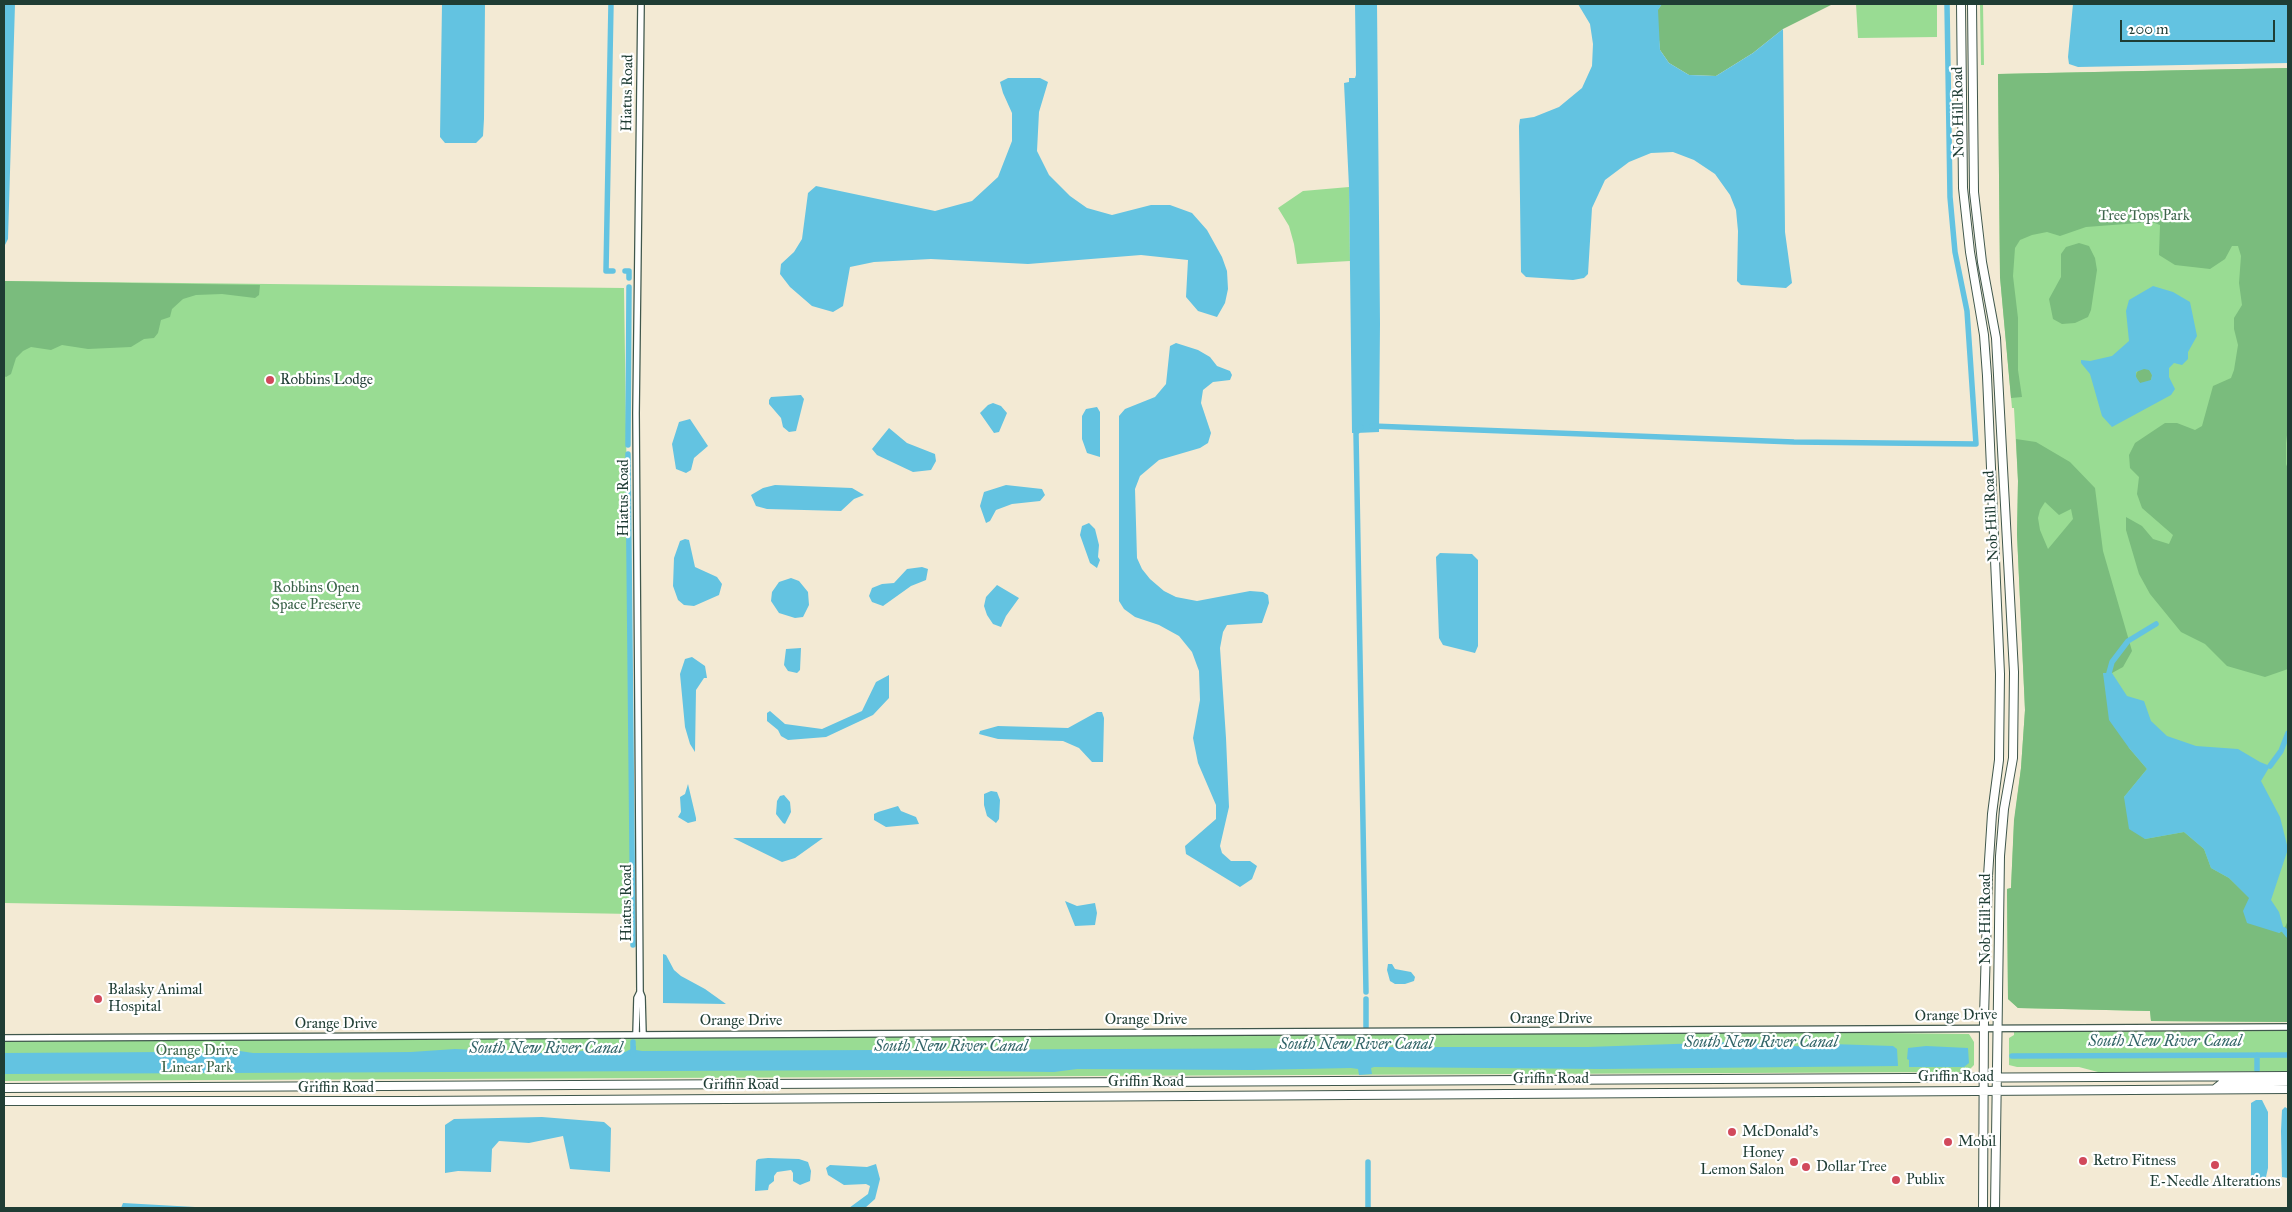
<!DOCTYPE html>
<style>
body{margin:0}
#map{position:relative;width:2292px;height:1212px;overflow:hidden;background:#f3ead4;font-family:"IM FELL Great Primer",serif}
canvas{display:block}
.frame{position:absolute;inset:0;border:5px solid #1f3d34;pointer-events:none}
.scale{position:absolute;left:2120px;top:20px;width:155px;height:22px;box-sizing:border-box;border:2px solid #1f3d34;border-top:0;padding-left:6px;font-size:15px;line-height:18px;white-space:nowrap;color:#1f3d34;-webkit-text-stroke:4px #fff;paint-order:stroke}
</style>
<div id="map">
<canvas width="2292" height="1212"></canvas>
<div class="frame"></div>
<div class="scale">200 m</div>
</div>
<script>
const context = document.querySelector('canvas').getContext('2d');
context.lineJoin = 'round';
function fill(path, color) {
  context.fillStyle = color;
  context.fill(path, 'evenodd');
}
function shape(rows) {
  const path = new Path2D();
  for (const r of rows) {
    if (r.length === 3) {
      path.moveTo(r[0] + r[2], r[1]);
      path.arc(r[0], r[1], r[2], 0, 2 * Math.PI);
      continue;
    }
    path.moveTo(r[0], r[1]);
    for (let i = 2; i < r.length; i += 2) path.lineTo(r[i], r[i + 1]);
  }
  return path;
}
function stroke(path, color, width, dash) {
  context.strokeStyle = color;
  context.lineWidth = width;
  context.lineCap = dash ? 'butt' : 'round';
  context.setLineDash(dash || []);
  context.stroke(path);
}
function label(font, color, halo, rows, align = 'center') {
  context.font = font + ' "IM FELL Great Primer",serif';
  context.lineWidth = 4.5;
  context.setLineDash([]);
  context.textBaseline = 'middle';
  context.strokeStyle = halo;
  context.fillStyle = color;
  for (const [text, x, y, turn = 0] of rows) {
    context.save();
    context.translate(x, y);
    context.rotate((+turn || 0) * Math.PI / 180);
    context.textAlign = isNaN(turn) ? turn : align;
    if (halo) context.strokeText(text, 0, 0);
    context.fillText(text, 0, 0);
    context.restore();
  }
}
const green = shape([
 [1856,4,1937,4,1937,37,1858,38],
 [1980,4,1983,4,1984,65,1981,65],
 [2288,68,2288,1022,2151,1021,2150,1011,2018,1008,2008,999,2007,889,2011,888,2014,824,2021,768,2025,710,2017,534,2018,481,2014,408,2012,408,2000,277,1998,74],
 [1349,187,1350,261,1297,264,1294,244,1289,226,1278,208,1303,191],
 [4,281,624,288,633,914,4,903],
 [2288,1031,2288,1071,2098,1072,2079,1067,2017,1067,2009,1065,2009,1038,2014,1035,2014,1032],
 [1808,1032,1969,1034,1974,1042,1974,1065,1967,1072,1959,1072,4,1081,4,1040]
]);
const forest = shape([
 [1662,4,1833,4,1783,29,1753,53,1716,76,1689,75,1669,63,1660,50,1658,30,1658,9],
 [2288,68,2288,427,2286,443,2286,464,2288,469,2288,669,2265,677,2227,666,2205,644,2181,632,2150,594,2139,574,2126,530,2126,517,2142,526,2153,539,2169,544,2173,535,2142,508,2137,494,2139,477,2130,468,2129,455,2135,443,2165,423,2177,423,2195,430,2202,426,2213,386,2231,378,2234,370,2238,345,2234,329,2234,318,2242,305,2239,283,2241,256,2238,246,2232,246,2225,259,2210,269,2175,265,2159,255,2160,225,2152,222,2086,227,2060,236,2047,232,2032,235,2020,240,2015,248,2013,276,2018,318,2018,370,2022,397,2011,398,2000,277,1998,74],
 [2079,243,2089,246,2095,258,2097,270,2091,310,2088,317,2075,323,2062,324,2053,319,2049,299,2061,277,2061,254,2066,247],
 [4,281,260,285,259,295,255,298,222,294,196,295,183,299,172,309,170,317,161,320,158,333,154,338,144,339,131,347,88,349,62,345,51,350,31,347,23,351,16,358,11,374,6,377,4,376],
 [2144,376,8],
 [2016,439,2036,442,2070,462,2095,488,2103,551,2132,651,2123,667,2112,673,2103,673,2129,748,2147,769,2124,797,2145,839,2184,832,2204,849,2211,868,2229,878,2250,898,2279,933,2284,930,2288,920,2288,1022,2151,1021,2150,1011,2018,1008,2008,999,2007,889,2011,888,2014,820,2021,768,2025,710,2017,534,2018,481],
 [2045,502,2059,515,2071,509,2073,519,2048,549,2040,530,2038,518,2040,510]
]);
const water = shape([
 [4,4,15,4,8,239,4,247],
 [442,4,485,4,484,119,483,136,476,143,445,143,440,137],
 [1355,4,1377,4,1380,324,1379,432,1356,433,1352,433,1349,187,1344,83,1349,82,1349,78,1355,78,1356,75],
 [1578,4,1662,4,1658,10,1660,50,1669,63,1689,75,1716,76,1753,53,1783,29,1785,232,1792,283,1786,288,1741,285,1737,281,1738,231,1736,210,1730,195,1715,174,1694,160,1673,152,1651,153,1629,162,1605,180,1592,208,1588,274,1584,278,1573,280,1526,277,1521,272,1519,126,1520,119,1534,117,1559,107,1582,88,1592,66,1593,44,1590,24],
 [2073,4,2288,4,2288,63,2078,67,2069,64,2068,57],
 [1008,78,1040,78,1048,82,1039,112,1037,151,1049,175,1070,196,1087,208,1112,215,1151,205,1170,205,1192,213,1207,230,1222,257,1227,271,1228,289,1225,303,1217,317,1198,311,1186,297,1188,260,1141,255,1028,264,931,259,874,262,850,267,843,306,833,312,812,306,790,287,780,274,781,264,794,252,802,239,808,193,816,186,935,211,972,201,998,177,1012,141,1012,113,1003,93,1000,82],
 [2153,286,2173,292,2190,302,2197,336,2188,352,2188,359,2182,365,2174,363,2169,368,2169,377,2175,389,2171,395,2112,427,2102,416,2090,374,2081,363,2081,360,2090,361,2112,356,2129,341,2126,311,2129,300],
 [2144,369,2149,370,2152,375,2151,380,2140,383,2136,377,2136,372],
 [1176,343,1198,350,1210,357,1217,366,1230,371,1232,375,1230,380,1213,382,1203,390,1201,403,1211,433,1208,443,1200,448,1159,460,1140,476,1135,489,1137,558,1142,569,1150,579,1164,591,1176,597,1197,601,1250,591,1263,592,1268,595,1269,603,1262,623,1227,625,1223,632,1220,648,1226,738,1229,807,1220,846,1222,853,1231,861,1250,861,1257,866,1252,879,1240,887,1186,854,1185,846,1216,819,1216,805,1198,763,1193,738,1200,700,1199,671,1192,652,1179,636,1159,625,1135,617,1124,609,1119,601,1119,416,1125,409,1155,397,1166,384,1170,346],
 [801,395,804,399,796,431,789,432,783,427,781,418,769,404,769,400,771,397],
 [993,403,1001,406,1007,413,999,432,994,433,980,413,988,405],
 [1097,407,1100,412,1100,457,1087,453,1082,439,1082,416,1086,409],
 [690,419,708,446,694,458,691,470,686,473,676,469,672,444,679,422],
 [889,428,907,443,935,454,936,461,931,470,913,472,877,455,872,449],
 [775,485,852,488,864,495,854,499,841,511,767,509,756,506,751,495,763,488],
 [1006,485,1042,489,1045,495,1040,501,1012,504,996,510,990,521,986,523,980,506,984,492],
 [1089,523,1095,529,1099,545,1098,557,1100,560,1097,568,1090,563,1080,535,1082,526],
 [685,539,689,540,695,567,717,577,722,584,719,595,694,606,684,605,678,600,673,586,674,558,680,541],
 [1440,553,1472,554,1478,560,1478,646,1475,653,1443,645,1439,638,1436,557],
 [922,567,928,569,926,580,911,586,883,606,872,602,869,596,872,588,882,584,894,583,907,569],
 [791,578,799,581,808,592,809,605,803,617,795,618,779,613,771,601,772,592,779,582],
 [997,585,1019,598,1006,616,1001,627,993,624,987,615,984,606,986,597],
 [801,648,800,670,797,673,788,671,784,665,786,649],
 [692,657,705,666,707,678,704,678,696,690,695,752,690,744,685,727,680,674,685,659],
 [2103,673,2112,673,2127,696,2144,701,2151,721,2167,736,2196,746,2238,749,2260,762,2270,766,2261,781,2280,817,2288,849,2271,900,2279,912,2284,930,2279,933,2247,923,2243,911,2249,898,2229,878,2211,868,2204,849,2184,832,2145,839,2129,829,2124,797,2147,769,2129,748,2109,720],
 [889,675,889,698,873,715,826,737,788,740,781,736,778,730,767,721,767,713,770,711,785,724,822,729,862,711,876,682],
 [1097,712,1102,712,1104,718,1103,762,1092,762,1079,748,1063,741,998,739,979,734,980,731,998,726,1068,728],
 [688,784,696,818,696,821,688,823,678,817,681,812,680,797,685,794],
 [991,791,997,792,1000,800,999,819,996,823,987,816,984,805,984,794],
 [784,795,790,802,791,812,785,824,783,823,776,814,777,801,780,796],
 [898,806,901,811,916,817,919,824,886,827,874,820,874,814,878,812],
 [733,838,823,838,795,858,782,862],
 [1065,901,1077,906,1095,903,1097,913,1095,925,1075,926],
 [663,954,666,955,674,970,681,976,705,989,726,1004,663,1003],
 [1388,964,1392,964,1395,969,1411,972,1415,977,1414,981,1405,984,1395,984,1390,981,1387,970],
 [1732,1042,1810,1047,1831,1044,1893,1046,1897,1049,1898,1066,1601,1069,1374,1067,1371,1068,1372,1074,1359,1075,1358,1069,1351,1068,1253,1070,1077,1069,1054,1072,897,1070,4,1074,4,1053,166,1052,176,1054,240,1051,253,1053,313,1053,411,1052,455,1049,540,1053,602,1050,625,1052,631,1049,631,1046,636,1046,636,1050,642,1051,1349,1048,1372,1045,1378,1047,1588,1047],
 [1926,1046,1968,1048,1969,1063,1964,1067,1909,1067,1909,1060,1907,1059,1908,1048],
 [2256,1100,2262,1100,2268,1112,2268,1168,2266,1177,2260,1185,2251,1178,2251,1103],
 [2285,1107,2288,1109,2288,1178,2282,1177,2281,1131,2282,1110],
 [542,1117,604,1122,611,1128,610,1172,570,1169,563,1136,529,1143,499,1141,492,1149,491,1172,458,1171,445,1173,445,1125,454,1119],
 [768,1158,799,1159,808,1162,811,1171,810,1181,800,1185,793,1181,793,1173,791,1170,777,1172,774,1176,774,1181,769,1185,768,1190,755,1191,756,1161,758,1159],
 [876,1164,880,1179,875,1199,865,1208,849,1208,868,1194,870,1186,866,1184,844,1185,828,1175,826,1168,830,1165,867,1167],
 [123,1203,195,1207,207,1208,121,1208]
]);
const canal = shape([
 [611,4,606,271,613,271],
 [625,271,629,271,629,278],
 [1372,426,1794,442,1976,444,1967,311,1955,252,1950,197,1947,4],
 [1361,427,1356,433,1366,992],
 [628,445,629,287],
 [628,454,633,945],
 [2109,673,2112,662,2128,641,2156,624],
 [2270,766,2281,751,2288,733],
 [2284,930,2288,935],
 [1366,999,1366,1027],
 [633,1042,633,1054],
 [2012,1056,2288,1055],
 [2257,1070,2257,1055],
 [1368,1162,1368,1208]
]);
const minor = shape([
 [641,4,636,413,640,992,642,997,643,1034],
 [636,1034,637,998,640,992],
 [4,1038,2288,1027]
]);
const major = shape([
 [1961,4,1963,188,1970,252,1984,335,1987,376,2000,674,1999,760,1992,814,1988,876,1984,1017,1983,1208],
 [1972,4,1974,192,1982,262,1996,338,2014,672,2013,758,2004,809,2000,856,1995,1208],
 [4,1088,2288,1076],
 [2215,1089,2224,1082,2288,1081],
 [4,1101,414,1101,2288,1089]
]);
const markers = [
 [270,380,5,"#d1495b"],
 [98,999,5,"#d1495b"],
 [1732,1132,5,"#d1495b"],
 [1948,1142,5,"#d1495b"],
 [2083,1161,5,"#d1495b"],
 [1794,1162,5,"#d1495b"],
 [2215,1165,5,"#d1495b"],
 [1806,1167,5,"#d1495b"],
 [1896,1180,5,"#d1495b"]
];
const streetNames = [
 ["Hiatus Road",628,93,-89],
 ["Nob Hill Road",1959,112,-91],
 ["Hiatus Road",624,498,-90],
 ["Nob Hill Road",1992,516,-93],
 ["Hiatus Road",627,903,-90],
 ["Nob Hill Road",1986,919,-90],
 ["Orange Drive",1956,1016,-1],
 ["Orange Drive",1551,1019],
 ["Orange Drive",1146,1020],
 ["Orange Drive",741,1021],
 ["Orange Drive",336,1024],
 ["Griffin Road",1956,1077],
 ["Griffin Road",1551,1079],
 ["Griffin Road",1146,1082],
 ["Griffin Road",741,1085],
 ["Griffin Road",336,1088]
];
const parkNames = [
 ["Tree Tops Park",2144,216],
 ["Robbins Open",316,588],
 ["Space Preserve",316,605],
 ["Orange Drive",197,1051],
 ["Linear Park",197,1068]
];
const poiNames = [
 ["Robbins Lodge",280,380],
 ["Balasky Animal",108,990],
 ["Hospital",108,1007],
 ["McDonald's",1742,1132],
 ["Mobil",1958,1142],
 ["Honey",1784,1153,"right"],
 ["Lemon Salon",1784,1170,"right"],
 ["Retro Fitness",2093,1161],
 ["Dollar Tree",1816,1167],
 ["Publix",1906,1180],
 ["E-Needle Alterations",2215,1182,"center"]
];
const waterNames = [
 ["South New River Canal",2165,1042],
 ["South New River Canal",1761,1043],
 ["South New River Canal",1356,1045],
 ["South New River Canal",951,1047],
 ["South New River Canal",546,1049]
];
fill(green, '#99dc93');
fill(forest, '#7abc7d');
fill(water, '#63c3e1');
stroke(canal, '#63c3e1', 5.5);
stroke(minor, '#3f574c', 8);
stroke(major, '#3f574c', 10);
stroke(minor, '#fff', 5.5);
stroke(major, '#fff', 8);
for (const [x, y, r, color] of markers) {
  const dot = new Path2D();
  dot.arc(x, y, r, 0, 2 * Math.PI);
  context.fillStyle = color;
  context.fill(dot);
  stroke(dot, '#fff', 2);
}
label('15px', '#1f3d34', '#fff', streetNames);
label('15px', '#3e654c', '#fff', parkNames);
label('15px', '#1f3d34', '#fff', poiNames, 'left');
label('italic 16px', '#336568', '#fff', waterNames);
</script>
